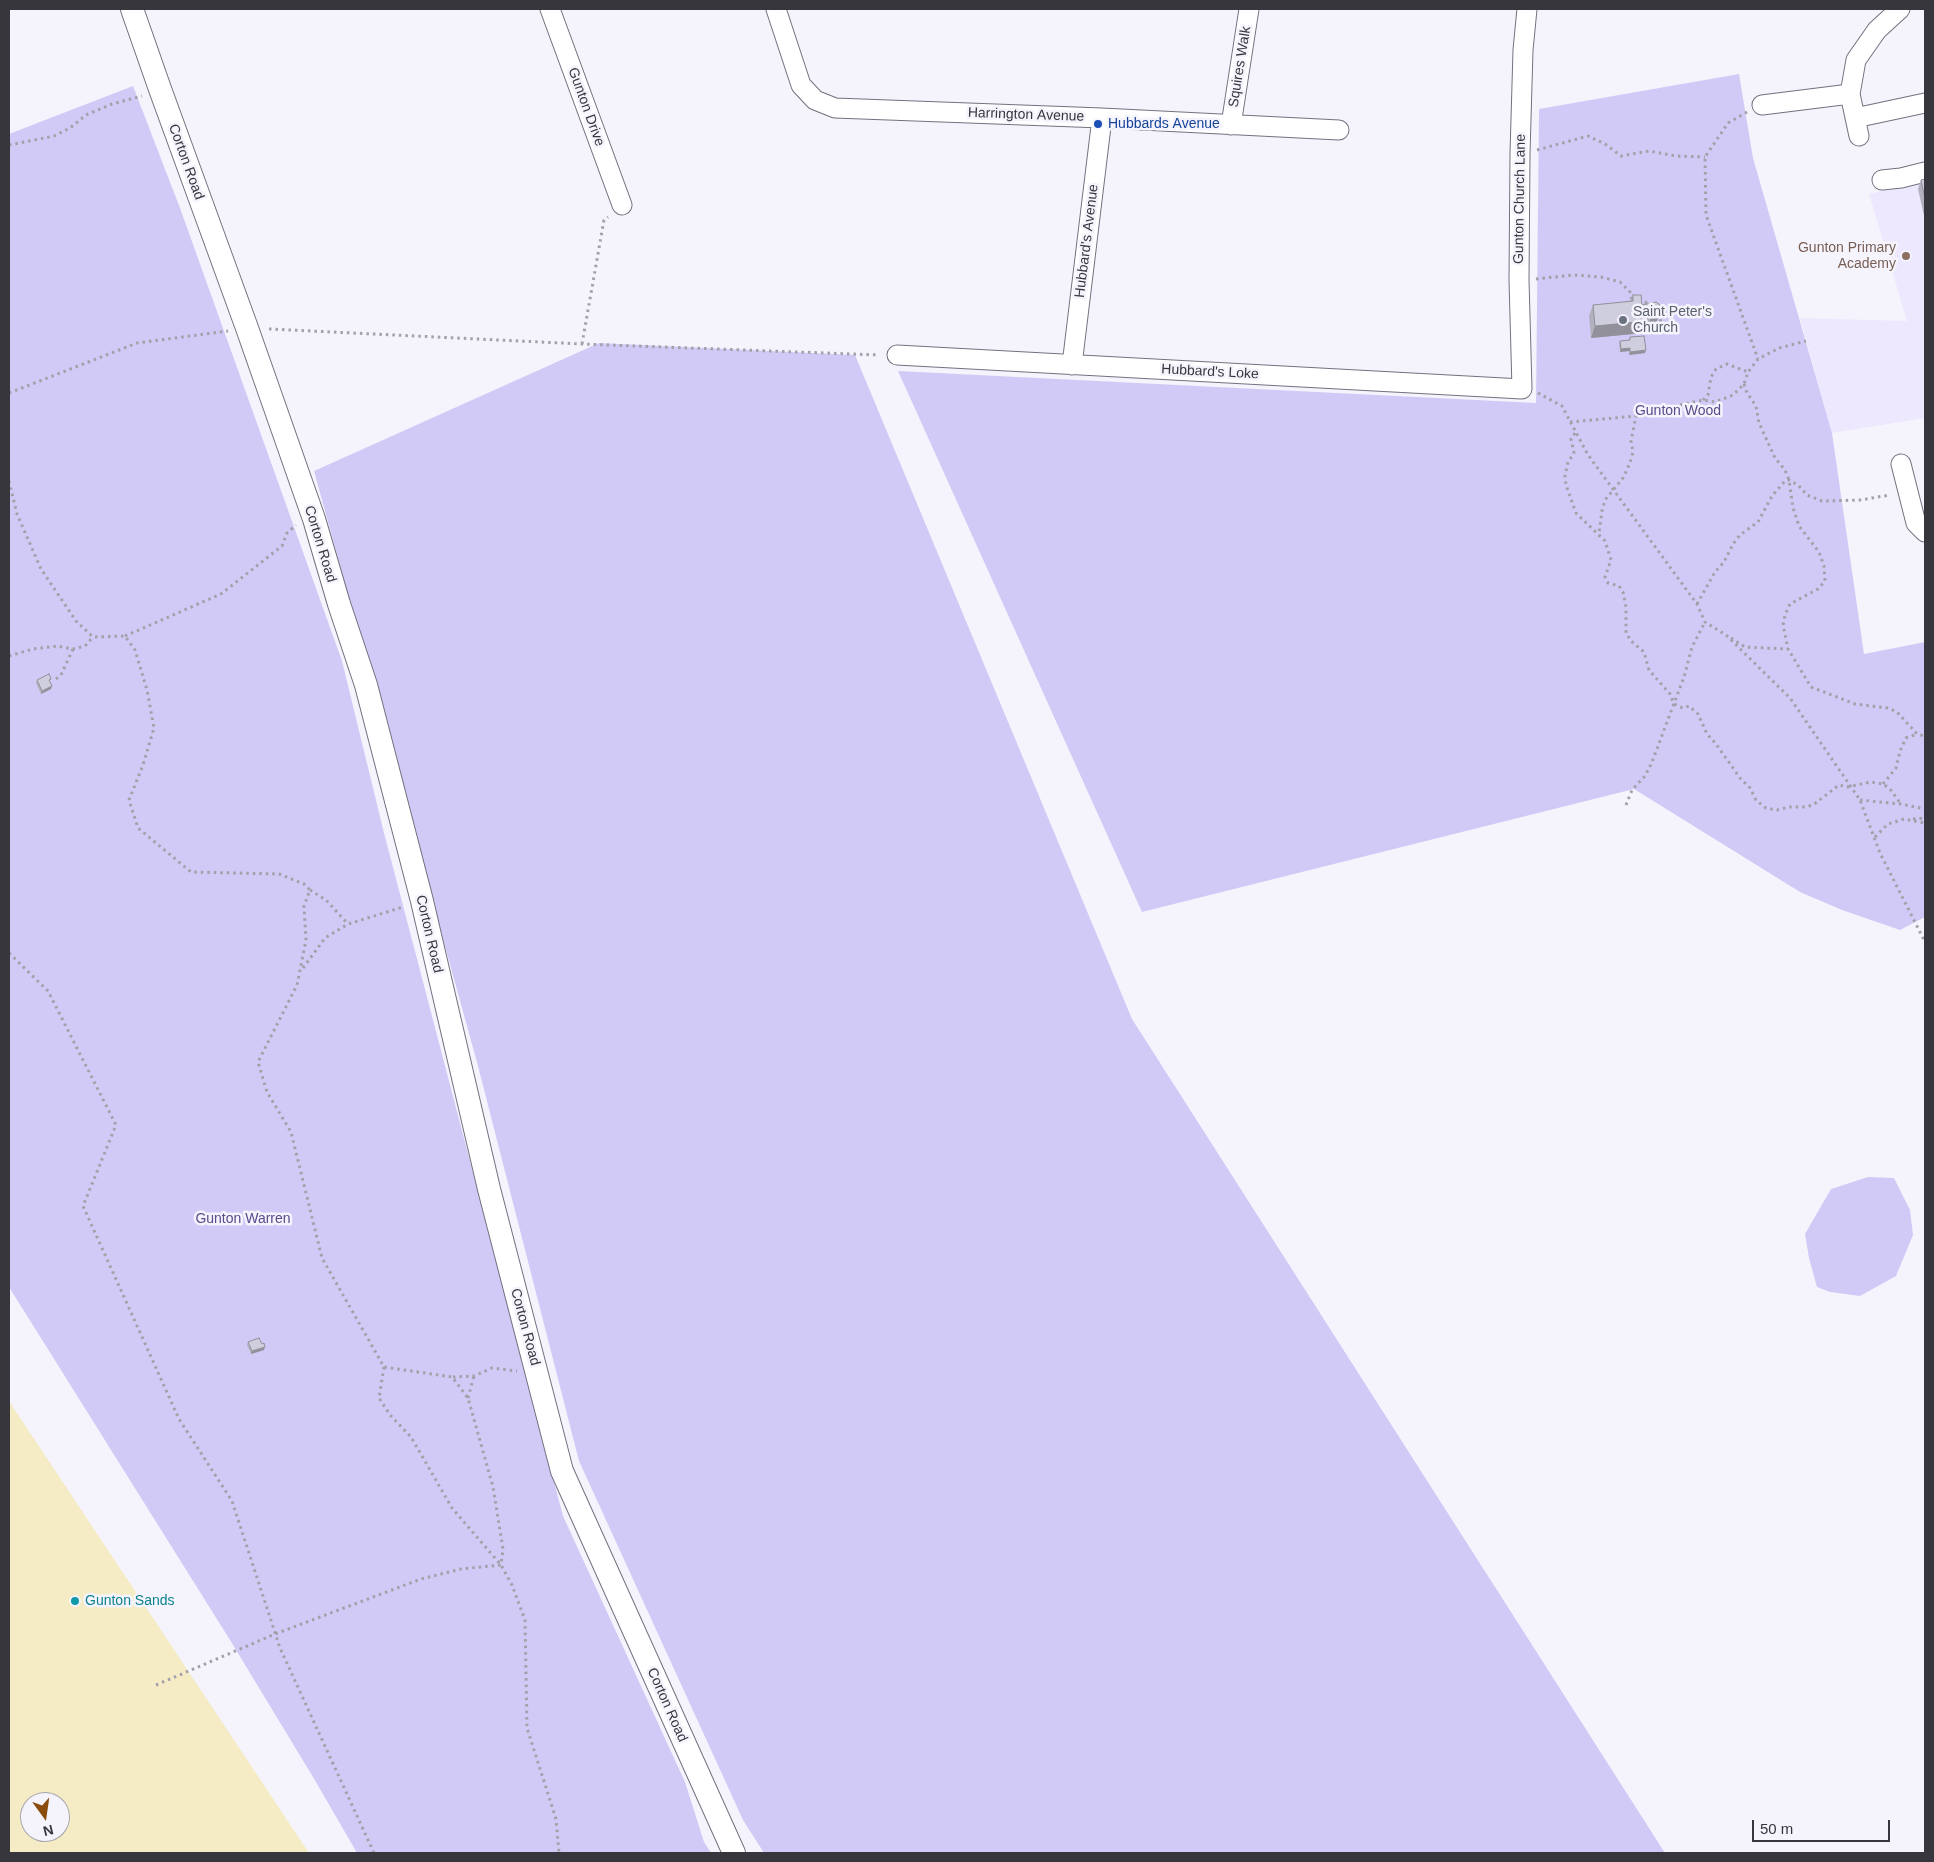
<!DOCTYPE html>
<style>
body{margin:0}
#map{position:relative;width:1934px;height:1862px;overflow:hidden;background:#f5f4fd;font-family:Arial,sans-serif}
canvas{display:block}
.frame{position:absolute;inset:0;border:10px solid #38363d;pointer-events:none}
.north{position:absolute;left:20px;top:1792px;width:50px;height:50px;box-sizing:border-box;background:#f5f4fd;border:1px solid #a9a8b0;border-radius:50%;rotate:166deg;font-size:14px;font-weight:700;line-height:20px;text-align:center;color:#38363d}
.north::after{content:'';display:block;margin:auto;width:18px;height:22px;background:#894c0d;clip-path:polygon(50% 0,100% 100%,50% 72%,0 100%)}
.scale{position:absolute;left:1752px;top:1820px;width:138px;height:22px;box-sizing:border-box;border:2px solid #38363d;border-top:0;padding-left:6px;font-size:15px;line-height:18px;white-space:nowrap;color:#38363d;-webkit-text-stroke:4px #f5f4fd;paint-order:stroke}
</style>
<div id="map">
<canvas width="1934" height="1862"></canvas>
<div class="frame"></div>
<div class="north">N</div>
<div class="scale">50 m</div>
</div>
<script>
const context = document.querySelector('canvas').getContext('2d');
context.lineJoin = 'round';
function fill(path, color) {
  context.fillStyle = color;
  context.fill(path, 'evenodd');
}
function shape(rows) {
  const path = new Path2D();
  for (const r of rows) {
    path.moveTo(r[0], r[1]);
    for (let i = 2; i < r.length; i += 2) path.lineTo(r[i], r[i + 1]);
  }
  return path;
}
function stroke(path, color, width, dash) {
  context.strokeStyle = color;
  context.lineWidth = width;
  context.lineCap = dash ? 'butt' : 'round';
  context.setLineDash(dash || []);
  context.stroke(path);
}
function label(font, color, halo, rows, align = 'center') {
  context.font = font + ' Arial,sans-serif';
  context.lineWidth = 5;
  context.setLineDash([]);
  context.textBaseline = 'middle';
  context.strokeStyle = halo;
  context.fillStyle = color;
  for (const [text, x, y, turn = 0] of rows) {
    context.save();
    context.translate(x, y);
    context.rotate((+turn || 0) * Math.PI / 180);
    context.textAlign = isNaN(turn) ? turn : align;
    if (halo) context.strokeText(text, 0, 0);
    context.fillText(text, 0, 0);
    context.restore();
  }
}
const education = shape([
 [1925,180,1925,418,1832,433,1800,318,1907,321,1869,194]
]);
const green = shape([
 [1739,74,1753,158,1832,433,1864,654,1925,642,1925,917,1900,930,1842,910,1800,892,1634,789,1142,912,898,371,1536,403,1539,109],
 [133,86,180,208,342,661,384,833,563,1516,685,1782,704,1842,711,1853,357,1853,316,1782,230,1640,9,1287,9,134],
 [599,343,855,355,1132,1019,1665,1853,764,1853,743,1820,579,1461,478,1066,314,471],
 [1868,1177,1894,1178,1910,1210,1913,1235,1896,1276,1860,1296,1830,1292,1817,1287,1809,1258,1805,1234,1831,1189]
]);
const sand = shape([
 [9,1401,309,1853,9,1853],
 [30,1802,60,1802,60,1832,30,1832]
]);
const path = shape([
 [1747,112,1728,123,1705,157,1706,215,1758,359],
 [9,145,54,136,70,128,86,115,112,104,142,96],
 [1537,150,1588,136,1605,144,1621,156,1649,151,1676,156,1705,157],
 [1536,279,1573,275,1601,277,1620,282,1630,292,1632,301],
 [1639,299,1651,305],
 [1658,313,1662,325],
 [269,329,582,344,879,355],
 [582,344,604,220,608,217],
 [1744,384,1747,393,1756,406,1759,423,1775,458,1785,470,1789,480,1793,508,1799,526,1819,552,1824,566,1825,581,1818,589,1790,604,1785,615,1783,625,1788,649,1811,687,1855,704,1888,708,1897,712,1917,734,1925,736],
 [9,393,137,343,228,331],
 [1538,393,1562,406,1588,455,1697,604,1705,622,1726,635,1790,698,1860,800,1880,853,1925,942],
 [1703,400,1708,395,1711,377,1716,369,1727,364,1748,372],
 [1636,416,1651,414,1670,407,1703,400,1715,402,1733,395,1744,384,1748,372,1758,359,1779,348,1806,341],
 [1570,422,1636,416,1631,441,1633,452,1630,463,1623,478,1605,500,1602,511,1599,533],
 [1575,433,1571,439,1574,453,1568,462,1565,476,1566,485,1576,513,1605,541,1611,560,1605,577,1608,583,1619,586,1623,592,1626,607,1626,633,1631,641,1644,652,1649,670,1670,694,1674,704,1683,708,1689,706,1698,714,1707,734,1716,744,1740,778,1750,788,1756,800,1766,808,1777,810,1789,807,1806,807,1813,805,1839,785,1847,787,1871,782,1883,784,1890,789,1901,804],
 [9,481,17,514,41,569,76,621,93,637,125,636,135,650,147,690,154,728,143,765,129,800,138,828,191,872,279,874,304,884,310,890,304,906,306,940,297,985,258,1062,267,1092,291,1132,322,1258,384,1367,452,1377,468,1398,493,1487,503,1549,501,1565],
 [1697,604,1715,572,1724,562,1733,544,1740,535,1758,522,1772,496,1785,481,1789,480,1798,485,1807,495,1822,501,1860,500,1890,495],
 [125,636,221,594,282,546,287,533,296,525],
 [1731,638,1745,647,1788,649],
 [9,656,33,649,57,646,73,649,85,646,93,637],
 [56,679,61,675,73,649],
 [1883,784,1896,768,1900,751,1906,738,1917,734],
 [1860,800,1901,804,1925,809],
 [1626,805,1632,790,1645,776,1652,762,1684,677,1692,647,1705,622],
 [1913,819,1925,818],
 [1875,837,1888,824,1904,819,1925,823],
 [310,890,326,900,348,924],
 [9,953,48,991,116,1125,83,1206,179,1419,232,1501,280,1648,374,1853],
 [303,968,325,938,348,924,403,907],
 [384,1367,379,1398,390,1415,411,1437,452,1508,501,1565,512,1585,525,1620,527,1728,556,1819,559,1853],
 [453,1377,474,1376,492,1368,517,1371],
 [468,1398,474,1376],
 [156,1685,275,1634,421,1579,461,1569,501,1565]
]);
const minor = shape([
 [550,9,622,205],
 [776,9,801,85,815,100,835,108,1102,118,1339,130],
 [1762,105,1850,94],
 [1855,118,1925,103],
 [1231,125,1249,9],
 [1859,136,1850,94,1856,60,1877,30,1900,9],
 [1882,180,1901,178,1925,172],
 [897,355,1522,389,1519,280,1520,154,1523,50,1527,9],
 [1072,365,1102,118],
 [1901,464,1916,523,1925,532]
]);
const major = shape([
 [132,9,160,89,247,328,314,519,339,604,366,685,422,901,489,1189,562,1471,734,1853]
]);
const wall = shape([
 [1925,179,1925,220,1918,189,1921,180],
 [1633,295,1657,323,1654,328,1647,330,1645,328,1644,333,1591,338,1589,316,1593,305,1630,301],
 [1630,337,1645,353,1629,355,1629,351,1620,352,1619,344,1620,341,1629,340],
 [37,680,50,682,52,686,51,689,41,694,36,683],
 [248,1342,264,1350,251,1354,247,1345]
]);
const shadedWall = shape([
 [1661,311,1654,328,1647,330,1651,318],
 [1648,321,1644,333,1591,338,1595,326],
 [1630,348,1629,351,1620,352,1621,349],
 [1646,350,1645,353,1629,355,1630,352],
 [52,686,51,689,41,694,42,691],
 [265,1347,264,1350,251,1354,252,1351]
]);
const building = shape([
 [1925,179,1925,199,1921,180,1925,179],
 [1633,295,1641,295,1642,305,1656,302,1659,304,1661,311,1658,317,1651,318,1647,315,1648,321,1595,326,1593,305,1633,301,1633,295],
 [1644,336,1646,350,1630,352,1630,348,1621,349,1620,341,1630,340,1630,337,1644,336],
 [49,674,51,679,49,680,52,686,42,691,37,680,49,674],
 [259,1338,262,1344,264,1343,265,1347,252,1351,248,1342,259,1338]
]);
const markers = [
 [1098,124,5,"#1a4fb4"],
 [1906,256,5,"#8d6e63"],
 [1623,320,5,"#6b7280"],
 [75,1601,5,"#0f9aa8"]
];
const streetNames = [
 ["Squires Walk",1240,67,-81],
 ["Gunton Drive",586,107,70],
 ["Harrington Avenue",1026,115,2],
 ["Corton Road",186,162,70],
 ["Gunton Church Lane",1520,199,-89],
 ["Hubbard's Avenue",1087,241,-83],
 ["Hubbard's Loke",1210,372,3],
 ["Corton Road",320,544,73],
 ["Corton Road",429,934,77],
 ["Corton Road",525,1327,75],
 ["Corton Road",667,1705,66]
];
const transitNames = [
 ["Hubbards Avenue",1108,124]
];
const educationNames = [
 ["Gunton Primary",1896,248],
 ["Academy",1896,264]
];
const worshipNames = [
 ["Saint Peter's",1633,312],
 ["Church",1633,328]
];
const parkNames = [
 ["Gunton Wood",1678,411],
 ["Gunton Warren",243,1219]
];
const cultureNames = [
 ["Gunton Sands",85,1601]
];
fill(education, '#ede8fe');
fill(green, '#d2caf6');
fill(sand, '#f5ecc6');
stroke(minor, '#73717f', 21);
stroke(major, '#73717f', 24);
stroke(path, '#a2a0a8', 3, [2.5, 4]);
stroke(minor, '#fff', 19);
stroke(major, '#fff', 22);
fill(wall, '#b2b1bf');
fill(shadedWall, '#91909b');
fill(building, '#cfcede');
stroke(building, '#91909b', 1);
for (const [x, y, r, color] of markers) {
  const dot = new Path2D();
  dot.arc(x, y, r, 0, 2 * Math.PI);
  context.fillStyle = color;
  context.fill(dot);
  stroke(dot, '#f5f4fd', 2);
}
label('14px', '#38363d', '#f5f4fd', streetNames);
label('14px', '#164399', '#f5f4fd', transitNames, 'left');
label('14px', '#785e54', '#f5f4fd', educationNames, 'right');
label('14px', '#5b616d', '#f5f4fd', worshipNames, 'left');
label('14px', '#5c4a8d', '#f5f4fd', parkNames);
label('14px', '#0d838f', '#f5f4fd', cultureNames, 'left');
</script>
